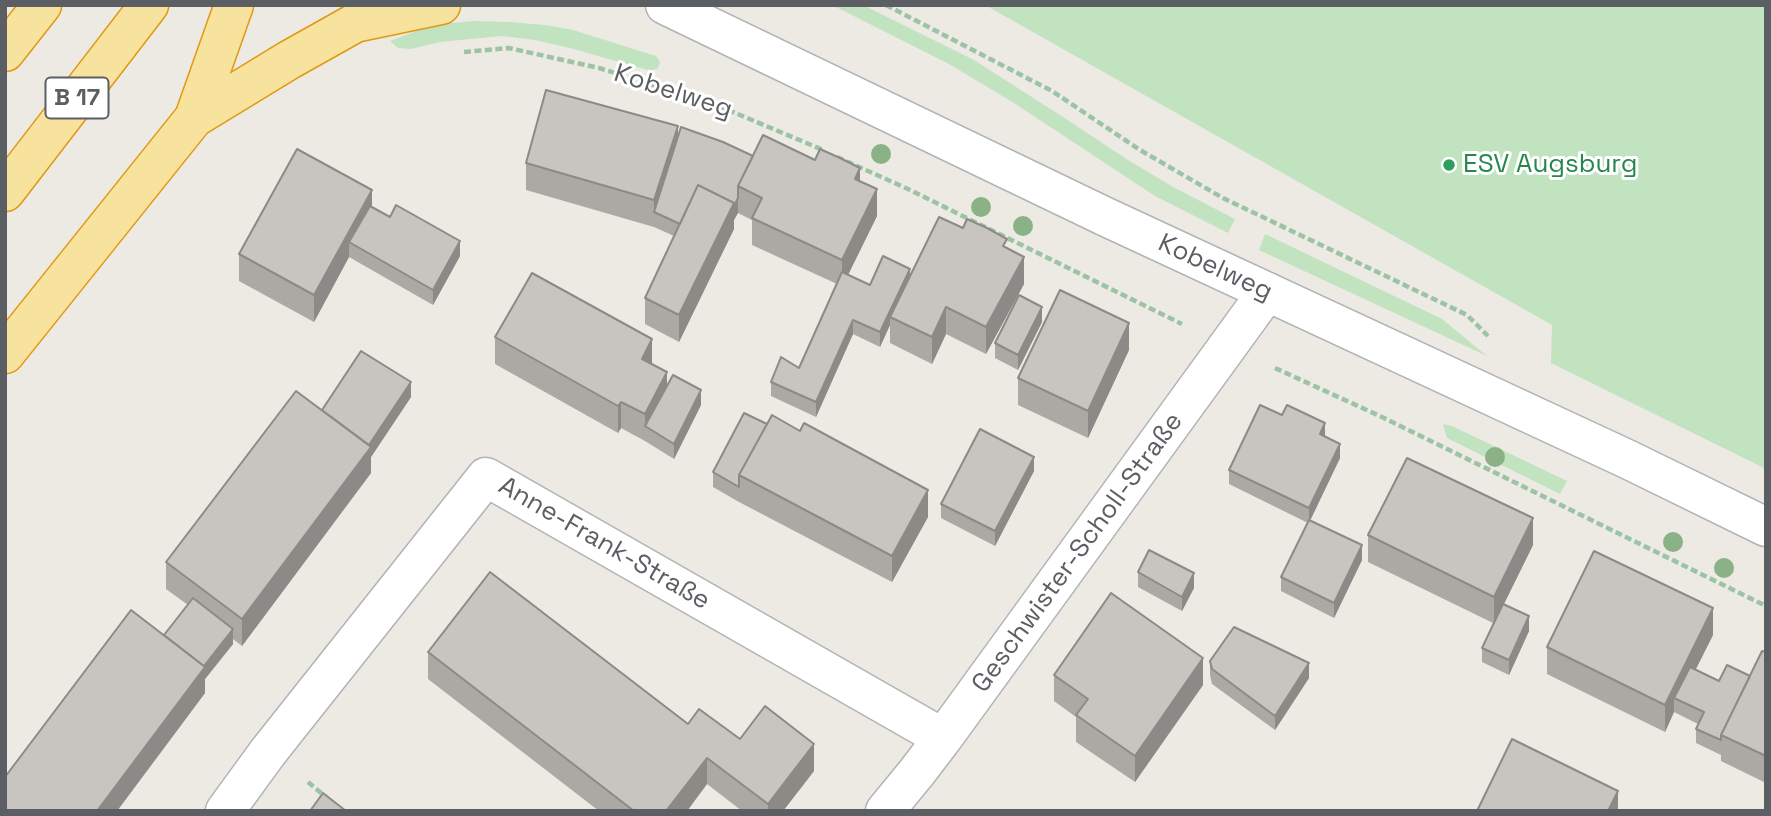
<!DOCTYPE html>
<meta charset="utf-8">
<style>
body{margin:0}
#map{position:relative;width:1771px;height:816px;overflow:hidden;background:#eceae3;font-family:"Space Grotesk",sans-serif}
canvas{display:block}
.frame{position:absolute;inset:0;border:7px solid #5b5e62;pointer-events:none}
</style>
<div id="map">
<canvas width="1771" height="816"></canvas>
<div class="frame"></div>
</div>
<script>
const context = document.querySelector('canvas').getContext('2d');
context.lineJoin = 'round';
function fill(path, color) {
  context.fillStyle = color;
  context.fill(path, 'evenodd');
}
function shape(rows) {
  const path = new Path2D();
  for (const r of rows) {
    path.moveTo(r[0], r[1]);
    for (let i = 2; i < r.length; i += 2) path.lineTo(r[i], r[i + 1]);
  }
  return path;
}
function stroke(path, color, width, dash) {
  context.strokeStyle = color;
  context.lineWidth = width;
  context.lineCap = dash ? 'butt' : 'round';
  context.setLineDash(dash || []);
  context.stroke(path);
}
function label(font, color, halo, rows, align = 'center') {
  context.font = font + ' "Space Grotesk",sans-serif';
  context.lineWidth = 6;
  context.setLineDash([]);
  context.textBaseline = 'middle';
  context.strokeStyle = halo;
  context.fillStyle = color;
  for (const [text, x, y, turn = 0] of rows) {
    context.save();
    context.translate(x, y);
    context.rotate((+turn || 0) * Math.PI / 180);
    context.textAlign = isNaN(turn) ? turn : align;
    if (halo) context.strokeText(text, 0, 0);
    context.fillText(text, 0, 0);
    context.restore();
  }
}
const green = shape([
 [832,5,863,5,974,60,1063,117,1128,160,1173,187,1235,219,1228,233,1155,196,1014,103,949,64],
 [985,5,1766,5,1766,469,1551,363,1552,325],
 [475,21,508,22,545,25,573,30,656,56,660,62,658,68,651,71,570,48,535,40,502,36,440,42,411,49,398,48,390,41,419,30,451,23],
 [1265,234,1442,319,1487,356,1259,250],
 [1443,424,1452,426,1567,481,1560,494,1447,438]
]);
const path = shape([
 [886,5,1052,91,1140,150,1223,198,1467,315,1488,336],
 [464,52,509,48,599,68,714,104,823,150],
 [837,157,908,189,1182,324],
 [1275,368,1382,417,1766,606],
 [308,782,326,797]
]);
const minor = shape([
 [225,811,268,752,486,477,943,738],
 [885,811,917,772,943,738,1267,292]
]);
const tertiary = shape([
 [665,5,1106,217,1627,459,1766,527]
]);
const trunk = shape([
 [5,52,42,5],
 [194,118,289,60,355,23,441,5],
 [5,192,149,5],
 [5,354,194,118,234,5]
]);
const trees = [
 [881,154],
 [981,207],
 [1023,226],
 [1495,457],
 [1673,542],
 [1724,568]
];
const wall = shape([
 [678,136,753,156,860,181,877,216,848,275,870,285,910,276,1007,248,1024,284,986,354,946,334,932,364,890,343,890,325,880,347,853,334,816,417,771,396,771,382,799,368,837,284,752,245,752,220,738,213,734,220,734,229,679,342,645,324,645,298,674,236,654,227,526,190,526,163],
 [372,207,460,256,433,305,349,257,314,322,239,281,239,254],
 [1042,322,1018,370,995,358,995,343],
 [495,337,652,364,667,385,701,405,674,459,645,441,621,428,618,433,495,364],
 [1129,350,1088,438,1018,405,1018,378],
 [411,397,371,457,371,473,242,646,233,639,233,644,205,679,205,693,117,811,5,811,164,635,188,605,166,589,166,562,322,410],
 [744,413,928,517,892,582,739,502,713,487,713,472],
 [1325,436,1340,458,1310,520,1362,560,1334,618,1281,591,1281,577,1308,523,1229,484,1229,470],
 [1034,471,995,546,941,518,941,504],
 [1368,535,1533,545,1504,604,1529,631,1509,675,1482,662,1482,648,1493,623,1368,562],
 [1138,572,1194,588,1182,611,1138,587],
 [1713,635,1695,670,1719,681,1750,676,1766,652,1766,783,1721,761,1721,755,1696,743,1696,729,1698,724,1674,712,1665,732,1547,674,1547,647],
 [428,652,740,739,814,771,783,811,742,811,707,784,687,811,599,811,428,679],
 [1210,661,1309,678,1275,730,1212,684,1210,675],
 [1054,675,1203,685,1135,782,1076,742,1076,717,1054,701]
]);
const shadedWall = shape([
 [678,126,678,153,654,212,654,200],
 [860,168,860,195,855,179],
 [877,189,877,216,842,287,842,260],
 [372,190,372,217,349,242,349,257,314,322,314,295],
 [738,198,738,213,734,220,734,229,679,342,679,315,734,203],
 [460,241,460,256,433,305,433,290],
 [1024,257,1024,284,986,354,986,327],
 [910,269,910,284,890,317,890,325,880,347,880,332],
 [946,307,946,334,932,364,932,337],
 [1042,307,1042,322,1018,370,1018,355],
 [853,320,853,334,816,417,816,402],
 [1129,323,1129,350,1088,438,1088,411],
 [652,339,652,366,642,359],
 [667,372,667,398,645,426,645,414],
 [411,382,411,397,371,457,371,473,242,646,242,619,364,453],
 [701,390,701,405,674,459,674,444],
 [621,402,621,428,618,433,618,406],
 [1325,423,1325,438,1320,434],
 [1340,444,1340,458,1309,523,1309,508],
 [1034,457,1034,471,995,546,995,531],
 [928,490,928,517,892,582,892,556],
 [1533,518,1533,545,1494,624,1494,597],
 [1362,545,1362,560,1334,618,1334,603],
 [1194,573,1194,588,1182,611,1182,597],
 [1713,608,1713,635,1680,701,1674,698,1674,712,1665,732,1665,705],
 [1529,616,1529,631,1509,675,1509,660],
 [233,629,233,644,205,679,205,693,117,811,97,811,201,669],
 [1203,658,1203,685,1135,782,1135,756],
 [1309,663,1309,678,1275,730,1275,716],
 [814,744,814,771,783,811,768,811,768,804],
 [707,758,707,784,687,811,666,811],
 [1618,791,1618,811,1608,811]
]);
const building = shape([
 [546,90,678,126,654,200,526,163,546,90],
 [681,127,723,142,753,156,738,186,738,198,734,206,734,203,698,185,680,224,654,212,681,127],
 [763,135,815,160,820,149,840,158,860,168,855,179,877,189,842,260,752,218,762,198,738,186,763,135],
 [297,149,372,190,314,295,239,254,297,149],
 [698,185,734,203,679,315,645,298,698,185],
 [396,205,460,241,433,290,349,242,370,206,390,217,396,205],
 [939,217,963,228,967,219,987,228,1007,239,1003,246,1024,257,986,327,946,307,932,337,890,317,939,217],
 [883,256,910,269,880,332,853,320,816,402,771,382,781,357,799,368,842,272,870,285,883,256],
 [532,273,652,339,642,359,667,372,645,414,621,402,618,406,495,337,532,273],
 [1060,290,1129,323,1088,411,1018,378,1060,290],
 [1019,295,1042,307,1018,355,995,343,1019,295],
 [361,351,411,382,369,445,322,410,361,351],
 [673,375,701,390,674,444,645,426,673,375],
 [296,391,371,447,242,619,166,562,296,391],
 [1260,405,1282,415,1287,405,1325,423,1320,434,1340,444,1309,508,1229,470,1260,405],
 [744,413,767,424,739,475,739,487,713,472,744,413],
 [772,415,800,431,804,423,928,490,892,556,739,475,772,415],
 [980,429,1034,457,995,531,941,504,980,429],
 [1407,458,1533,518,1494,597,1368,535,1407,458],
 [1309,520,1362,545,1334,603,1281,577,1309,520],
 [1149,550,1194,573,1182,597,1138,572,1149,550],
 [1594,551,1713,608,1665,705,1547,647,1594,551],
 [490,572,688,724,699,709,740,739,765,706,814,744,768,804,707,758,666,811,634,811,428,652,490,572],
 [1111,593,1203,658,1135,756,1076,715,1088,699,1054,675,1111,593],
 [193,598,233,629,204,666,164,635,193,598],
 [1503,604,1529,616,1509,660,1482,648,1503,604],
 [131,610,205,667,97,811,5,811,5,777,131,610],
 [1234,627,1309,663,1275,716,1212,669,1210,661,1234,627],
 [1762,651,1766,652,1766,756,1721,735,1762,651],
 [1727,665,1750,676,1721,735,1721,740,1696,729,1704,712,1674,698,1690,667,1719,681,1727,665],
 [1512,739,1618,791,1608,811,1477,811,1512,739],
 [323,793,346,811,310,811,323,793]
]);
const markers = [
 [1449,165,7,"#2e9e5b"]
];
const shields = [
 [77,98,63]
];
const shieldNames = [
 ["B 17",77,98]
];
const streetNames = [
 ["Kobelweg",673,92,18],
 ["Kobelweg",1215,268,25],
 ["Anne-Frank-Straße",604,544,30],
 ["Geschwister-Scholl-Straße",1078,553,-54]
];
const leisureNames = [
 ["ESV Augsburg",1463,165]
];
fill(green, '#c1e3c0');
stroke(minor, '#b0b3b7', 41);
stroke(tertiary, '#b0b3b7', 41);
stroke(trunk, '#e09910', 41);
stroke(path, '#9bc3a4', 4.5, [7, 3.5]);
stroke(minor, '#fff', 38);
stroke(tertiary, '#fff', 38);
stroke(trunk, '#f7e29e', 38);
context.fillStyle = '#8bb187';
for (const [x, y] of trees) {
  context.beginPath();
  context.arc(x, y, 10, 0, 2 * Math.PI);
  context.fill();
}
fill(wall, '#aca9a5');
fill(shadedWall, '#8c8a86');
fill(building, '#c8c5c0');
stroke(building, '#8c8a86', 2);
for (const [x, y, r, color] of markers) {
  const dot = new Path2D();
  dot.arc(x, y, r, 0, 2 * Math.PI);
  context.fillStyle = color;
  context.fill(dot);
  stroke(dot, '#fff', 2.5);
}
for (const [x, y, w] of shields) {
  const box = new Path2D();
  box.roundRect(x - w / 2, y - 20.5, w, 41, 5);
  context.fillStyle = '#fff';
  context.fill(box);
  stroke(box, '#5b5e62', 2);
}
label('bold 24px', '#5b5e62', null, shieldNames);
label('26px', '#5b5e62', '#fff', streetNames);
label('26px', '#27864d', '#fff', leisureNames, 'left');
</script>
